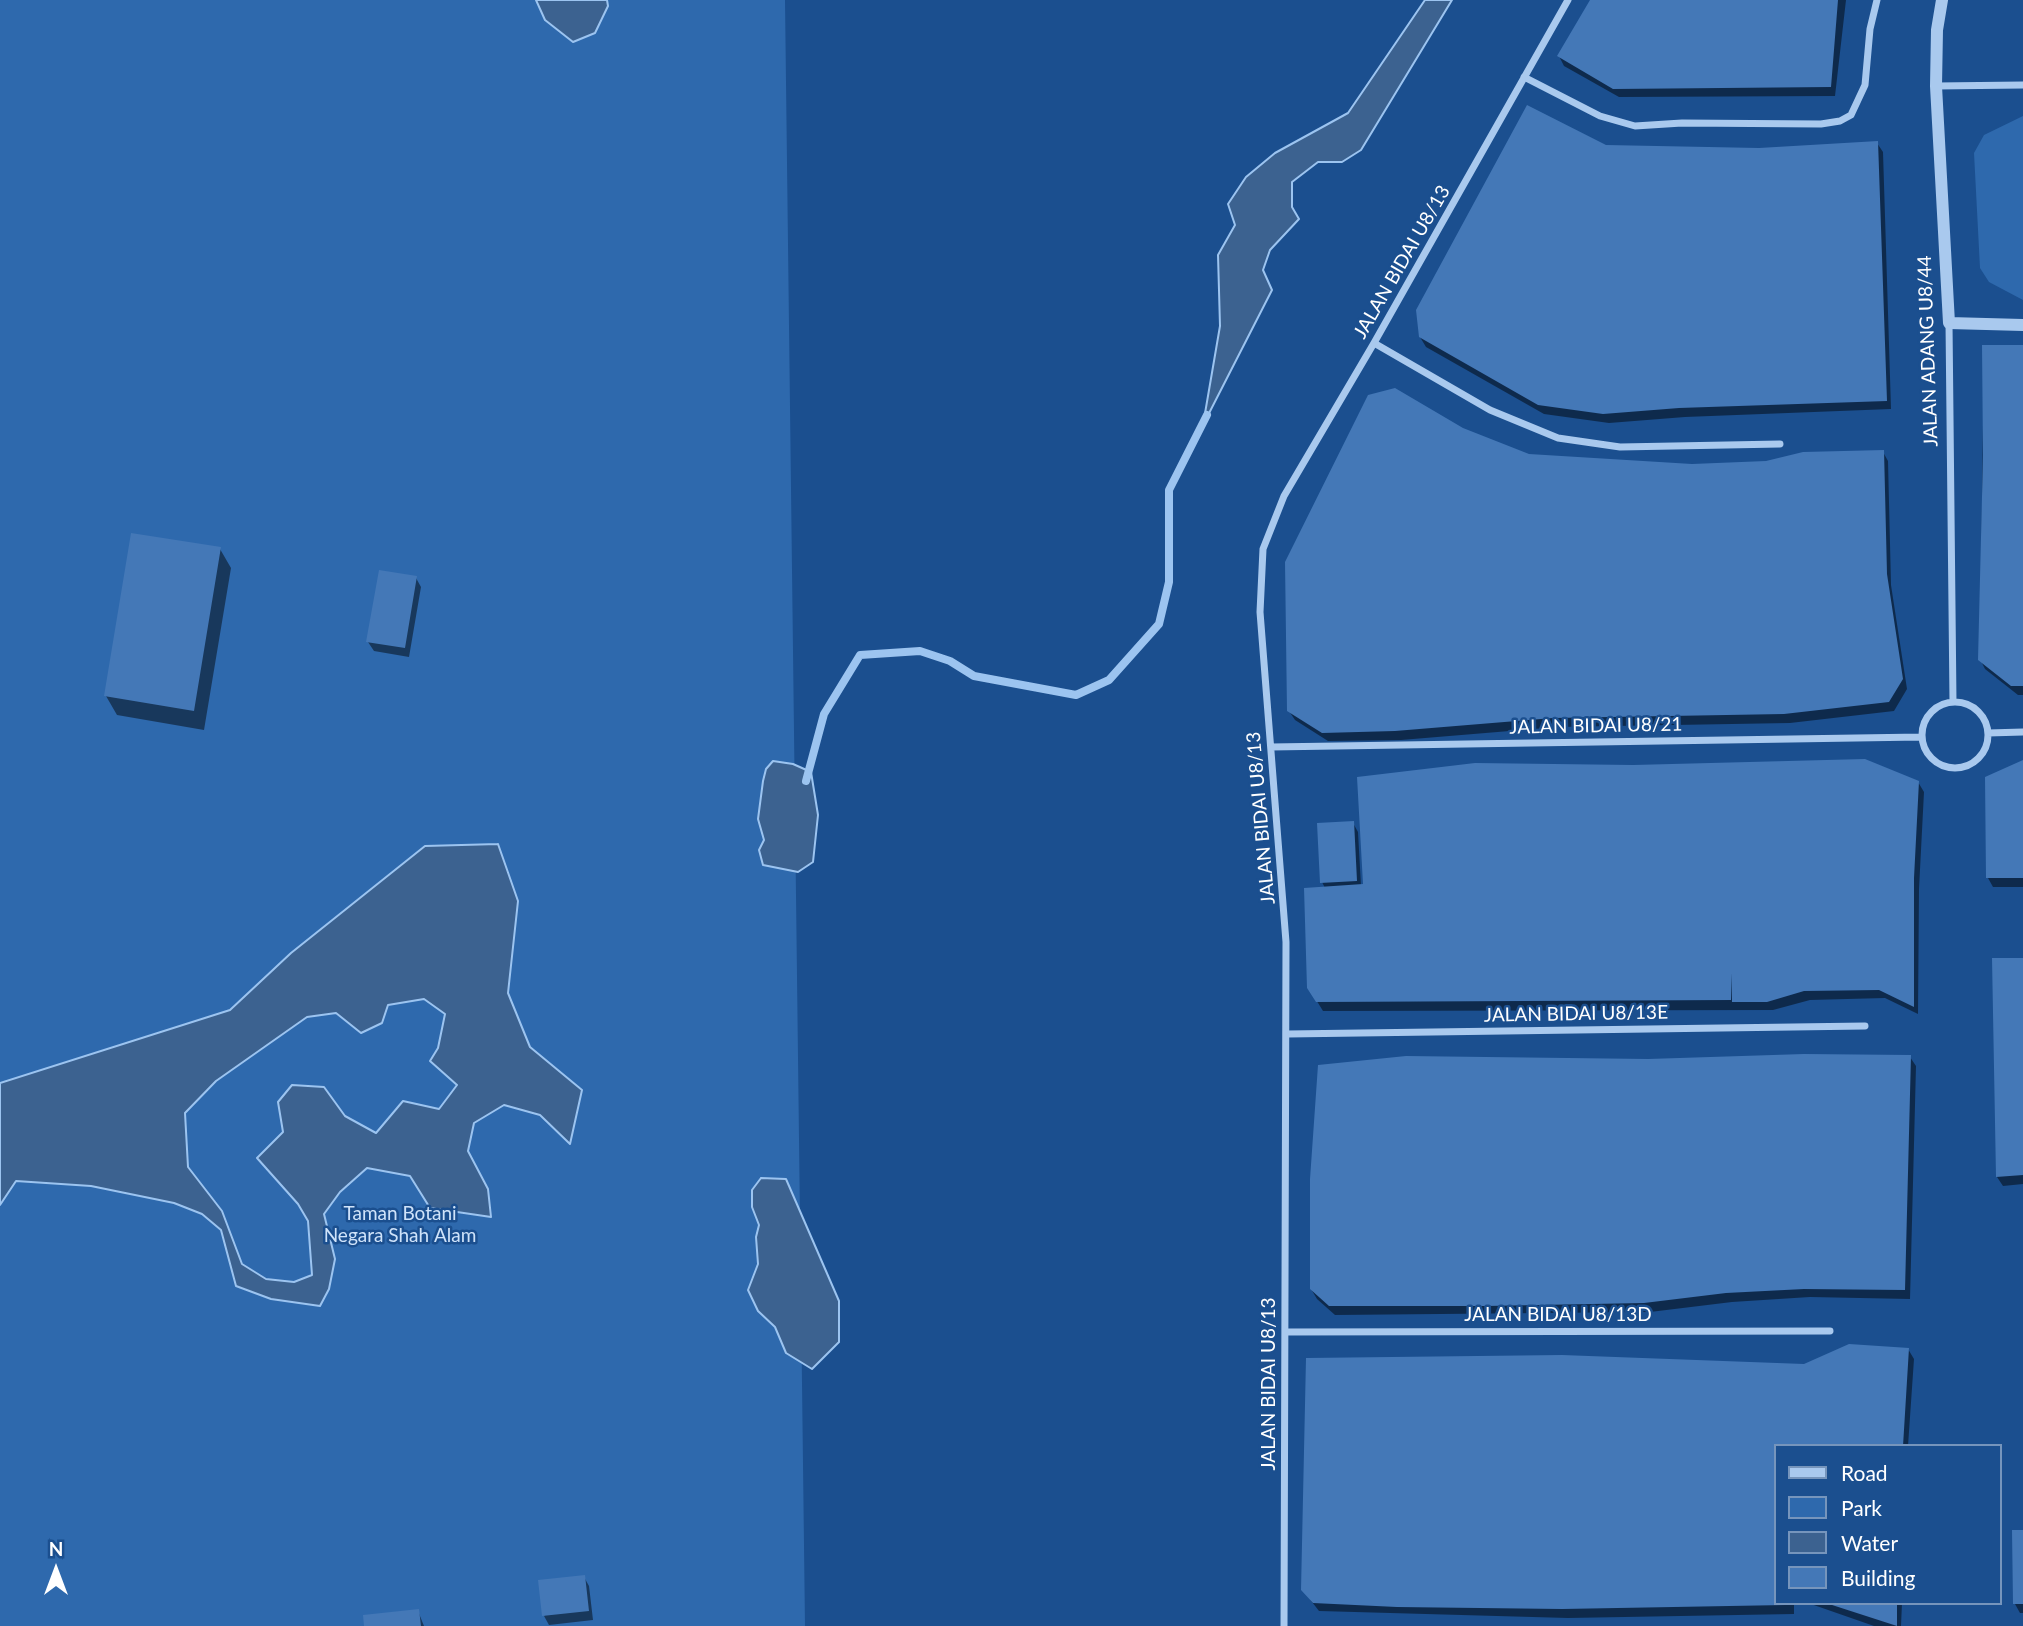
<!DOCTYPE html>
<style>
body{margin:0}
#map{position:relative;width:2023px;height:1626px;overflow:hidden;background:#1b4f8f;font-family:Lato,sans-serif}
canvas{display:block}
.legend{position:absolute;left:1774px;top:1444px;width:228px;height:161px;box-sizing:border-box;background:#1b4f8f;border:2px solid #7695bc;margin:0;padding:9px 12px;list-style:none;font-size:21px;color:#fff}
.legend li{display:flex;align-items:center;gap:14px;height:35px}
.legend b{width:35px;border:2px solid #7695bc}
.north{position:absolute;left:21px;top:1535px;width:70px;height:70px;-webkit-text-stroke:5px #1b4f8f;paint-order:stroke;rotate:0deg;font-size:19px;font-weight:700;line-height:28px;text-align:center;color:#fff}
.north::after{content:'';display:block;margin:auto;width:24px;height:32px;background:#fff;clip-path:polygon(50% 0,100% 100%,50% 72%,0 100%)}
</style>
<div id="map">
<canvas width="2023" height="1626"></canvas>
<ul class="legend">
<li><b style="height:9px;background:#a9c9ee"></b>Road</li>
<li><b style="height:19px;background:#2e69ad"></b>Park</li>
<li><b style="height:19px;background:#3c6290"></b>Water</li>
<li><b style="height:19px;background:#4478b7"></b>Building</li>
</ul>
<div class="north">N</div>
</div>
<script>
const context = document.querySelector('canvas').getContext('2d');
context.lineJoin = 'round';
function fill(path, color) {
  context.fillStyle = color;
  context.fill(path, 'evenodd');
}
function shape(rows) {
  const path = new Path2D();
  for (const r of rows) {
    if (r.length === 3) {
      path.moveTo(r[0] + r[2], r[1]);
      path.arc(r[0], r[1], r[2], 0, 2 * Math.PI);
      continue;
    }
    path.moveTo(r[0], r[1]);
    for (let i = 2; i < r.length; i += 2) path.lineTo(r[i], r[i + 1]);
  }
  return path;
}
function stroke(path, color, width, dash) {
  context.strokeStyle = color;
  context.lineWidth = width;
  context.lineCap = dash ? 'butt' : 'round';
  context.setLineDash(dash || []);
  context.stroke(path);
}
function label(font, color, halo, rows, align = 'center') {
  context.font = font + ' Lato,sans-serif';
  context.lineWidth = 5;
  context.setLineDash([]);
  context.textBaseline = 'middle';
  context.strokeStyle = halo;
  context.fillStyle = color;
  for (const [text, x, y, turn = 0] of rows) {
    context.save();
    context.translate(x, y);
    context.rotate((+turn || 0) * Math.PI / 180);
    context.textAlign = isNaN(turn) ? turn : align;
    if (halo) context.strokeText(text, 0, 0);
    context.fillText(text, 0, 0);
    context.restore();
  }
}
const green = shape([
 [0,0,785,0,805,1626,0,1626],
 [2023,116,2023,300,1989,282,1980,268,1974,153,1984,135]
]);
const water = shape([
 [536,0,607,0,608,6,595,33,573,42,545,20,536,0],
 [1425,0,1452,0,1361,150,1342,162,1318,162,1292,182,1292,207,1299,219,1270,250,1263,270,1272,290,1203,425,1220,326,1218,255,1235,225,1228,204,1246,177,1275,153,1348,113,1425,0],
 [773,761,793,764,811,772,818,815,813,862,798,872,763,865,759,850,764,840,758,819,763,781,766,769,773,761],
 [498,844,518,901,508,993,530,1047,582,1090,570,1144,540,1115,504,1105,474,1123,468,1151,488,1189,491,1217,430,1208,410,1176,367,1168,340,1192,324,1214,335,1259,329,1289,320,1306,271,1299,236,1286,221,1230,202,1214,174,1203,91,1186,16,1181,0,1205,0,1083,230,1010,291,953,425,846,498,844],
 [424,999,445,1014,438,1048,430,1061,457,1085,439,1109,403,1101,376,1133,345,1116,324,1087,292,1085,278,1102,283,1132,257,1158,298,1204,308,1221,312,1275,294,1282,266,1279,242,1264,222,1211,188,1167,185,1113,216,1081,307,1017,336,1013,361,1033,382,1023,388,1005,424,999],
 [761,1178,786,1179,839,1301,839,1342,812,1369,786,1353,775,1327,758,1311,748,1290,758,1264,756,1237,759,1225,752,1207,752,1190,761,1178]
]);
const shadow = shape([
 [1592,0,1846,0,1835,96,1619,97,1564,66,1559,56],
 [1877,143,1883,152,1891,409,1685,417,1609,423,1544,414,1426,347,1420,337,1605,147,1759,150],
 [1984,347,2023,347,2023,695,2018,695,1985,669,1980,659],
 [1462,430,1529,455,1692,465,1767,463,1883,452,1888,461,1891,585,1907,689,1894,711,1790,723,1558,727,1401,740,1328,741,1295,720,1289,711],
 [220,549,231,568,204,730,117,715,106,696],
 [416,578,421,587,409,657,374,651,368,642],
 [2023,762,2023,887,1993,887,1988,878],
 [1918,782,1924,792,1919,889,1918,1014,1885,998,1810,1000,1773,1010,1323,1011,1315,998,1325,888,1322,882,1353,823,1358,832,1361,886],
 [2023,959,2023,1184,2003,1186,1997,1177],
 [1910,1057,1916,1066,1910,1299,1810,1297,1732,1302,1650,1312,1335,1315,1317,1299,1311,1289,1648,1061],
 [1908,1349,1914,1359,1908,1446,1776,1446,1776,1603,1794,1603,1794,1614,1568,1618,1319,1611,1302,1589,1805,1365],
 [2023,1532,2023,1613,2020,1613,2015,1604],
 [584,1577,589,1586,593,1620,549,1625,544,1616],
 [1808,1603,1902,1603,1901,1626,1874,1626],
 [418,1611,424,1626,366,1626]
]);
const stream = shape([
 [806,781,824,714,860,655,920,651,950,661,974,676,1076,695,1109,680,1159,624,1169,582,1169,490,1207,415]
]);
const building = shape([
 [1590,0,1838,0,1831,87,1613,89,1557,56],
 [1527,105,1606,145,1759,148,1878,141,1887,401,1679,408,1603,414,1538,405,1419,337,1416,310],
 [1982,345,2023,345,2023,686,2011,686,1978,660,1983,455],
 [1395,388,1463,428,1529,454,1692,464,1766,461,1803,452,1884,450,1887,574,1903,679,1889,702,1784,714,1553,718,1395,731,1322,733,1287,711,1285,562,1368,395],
 [131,533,221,547,194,711,104,696],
 [379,570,417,576,405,648,366,642],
 [1865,759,1919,781,1914,878,1914,1007,1879,990,1804,991,1767,1002,1732,1002,1732,973,1731,1000,1316,1002,1307,988,1304,888,1363,884,1357,777,1475,763,1633,765],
 [2023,760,2023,878,1986,878,1985,777],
 [1354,821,1357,881,1320,883,1317,823],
 [1992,958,2023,958,2023,1175,1996,1177],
 [1804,1054,1911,1055,1905,1290,1804,1289,1726,1293,1644,1303,1486,1306,1329,1306,1310,1289,1310,1179,1318,1065,1406,1056,1648,1059],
 [1849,1344,1909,1348,1903,1446,1776,1446,1776,1603,1785,1605,1562,1609,1397,1607,1313,1603,1301,1590,1306,1358,1562,1355,1804,1364],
 [2012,1530,2023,1530,2023,1604,2013,1604],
 [585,1575,589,1611,542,1616,538,1580],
 [1897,1603,1897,1626,1829,1604,1829,1603],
 [419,1609,421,1626,364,1626,363,1615]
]);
const minor = shape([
 [1524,77,1600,116,1635,126,1682,123,1821,124,1840,121,1851,115,1865,85,1870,29,1877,0],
 [1936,86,2023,85],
 [1949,323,1953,702],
 [1374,343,1490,410,1558,438,1620,447,1780,444],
 [1955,735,33],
 [1988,733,2023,732],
 [1271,747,1921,737],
 [1288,1034,1865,1026],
 [1285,1332,1830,1331],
 [1284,1626,1286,942,1260,612,1263,549,1284,496,1374,343,1568,0]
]);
const tertiary = shape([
 [1942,0,1937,30,1936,86,1949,323,2023,325]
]);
const streetNames = [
 ["JALAN BIDAI U8/13",1402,262,-60],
 ["JALAN ADANG U8/44",1928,351,-92],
 ["JALAN BIDAI U8/21",1596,726,-1],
 ["JALAN BIDAI U8/13",1261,818,-95],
 ["JALAN BIDAI U8/13E",1576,1014,-1],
 ["JALAN BIDAI U8/13D",1558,1315],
 ["JALAN BIDAI U8/13",1269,1384,-90]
];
const parkNames = [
 ["Taman Botani",400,1214],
 ["Negara Shah Alam",400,1236]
];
fill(green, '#2e69ad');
fill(water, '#3c6290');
stroke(water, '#9cc4f0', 2);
fill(shadow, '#0007');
stroke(stream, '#9cc4f0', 8);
fill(building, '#4478b7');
stroke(minor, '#a9c9ee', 7);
stroke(tertiary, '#a9c9ee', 12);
label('19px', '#fff', '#1b4f8f', streetNames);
label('19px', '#cfe3fa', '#1b4f8f', parkNames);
</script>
